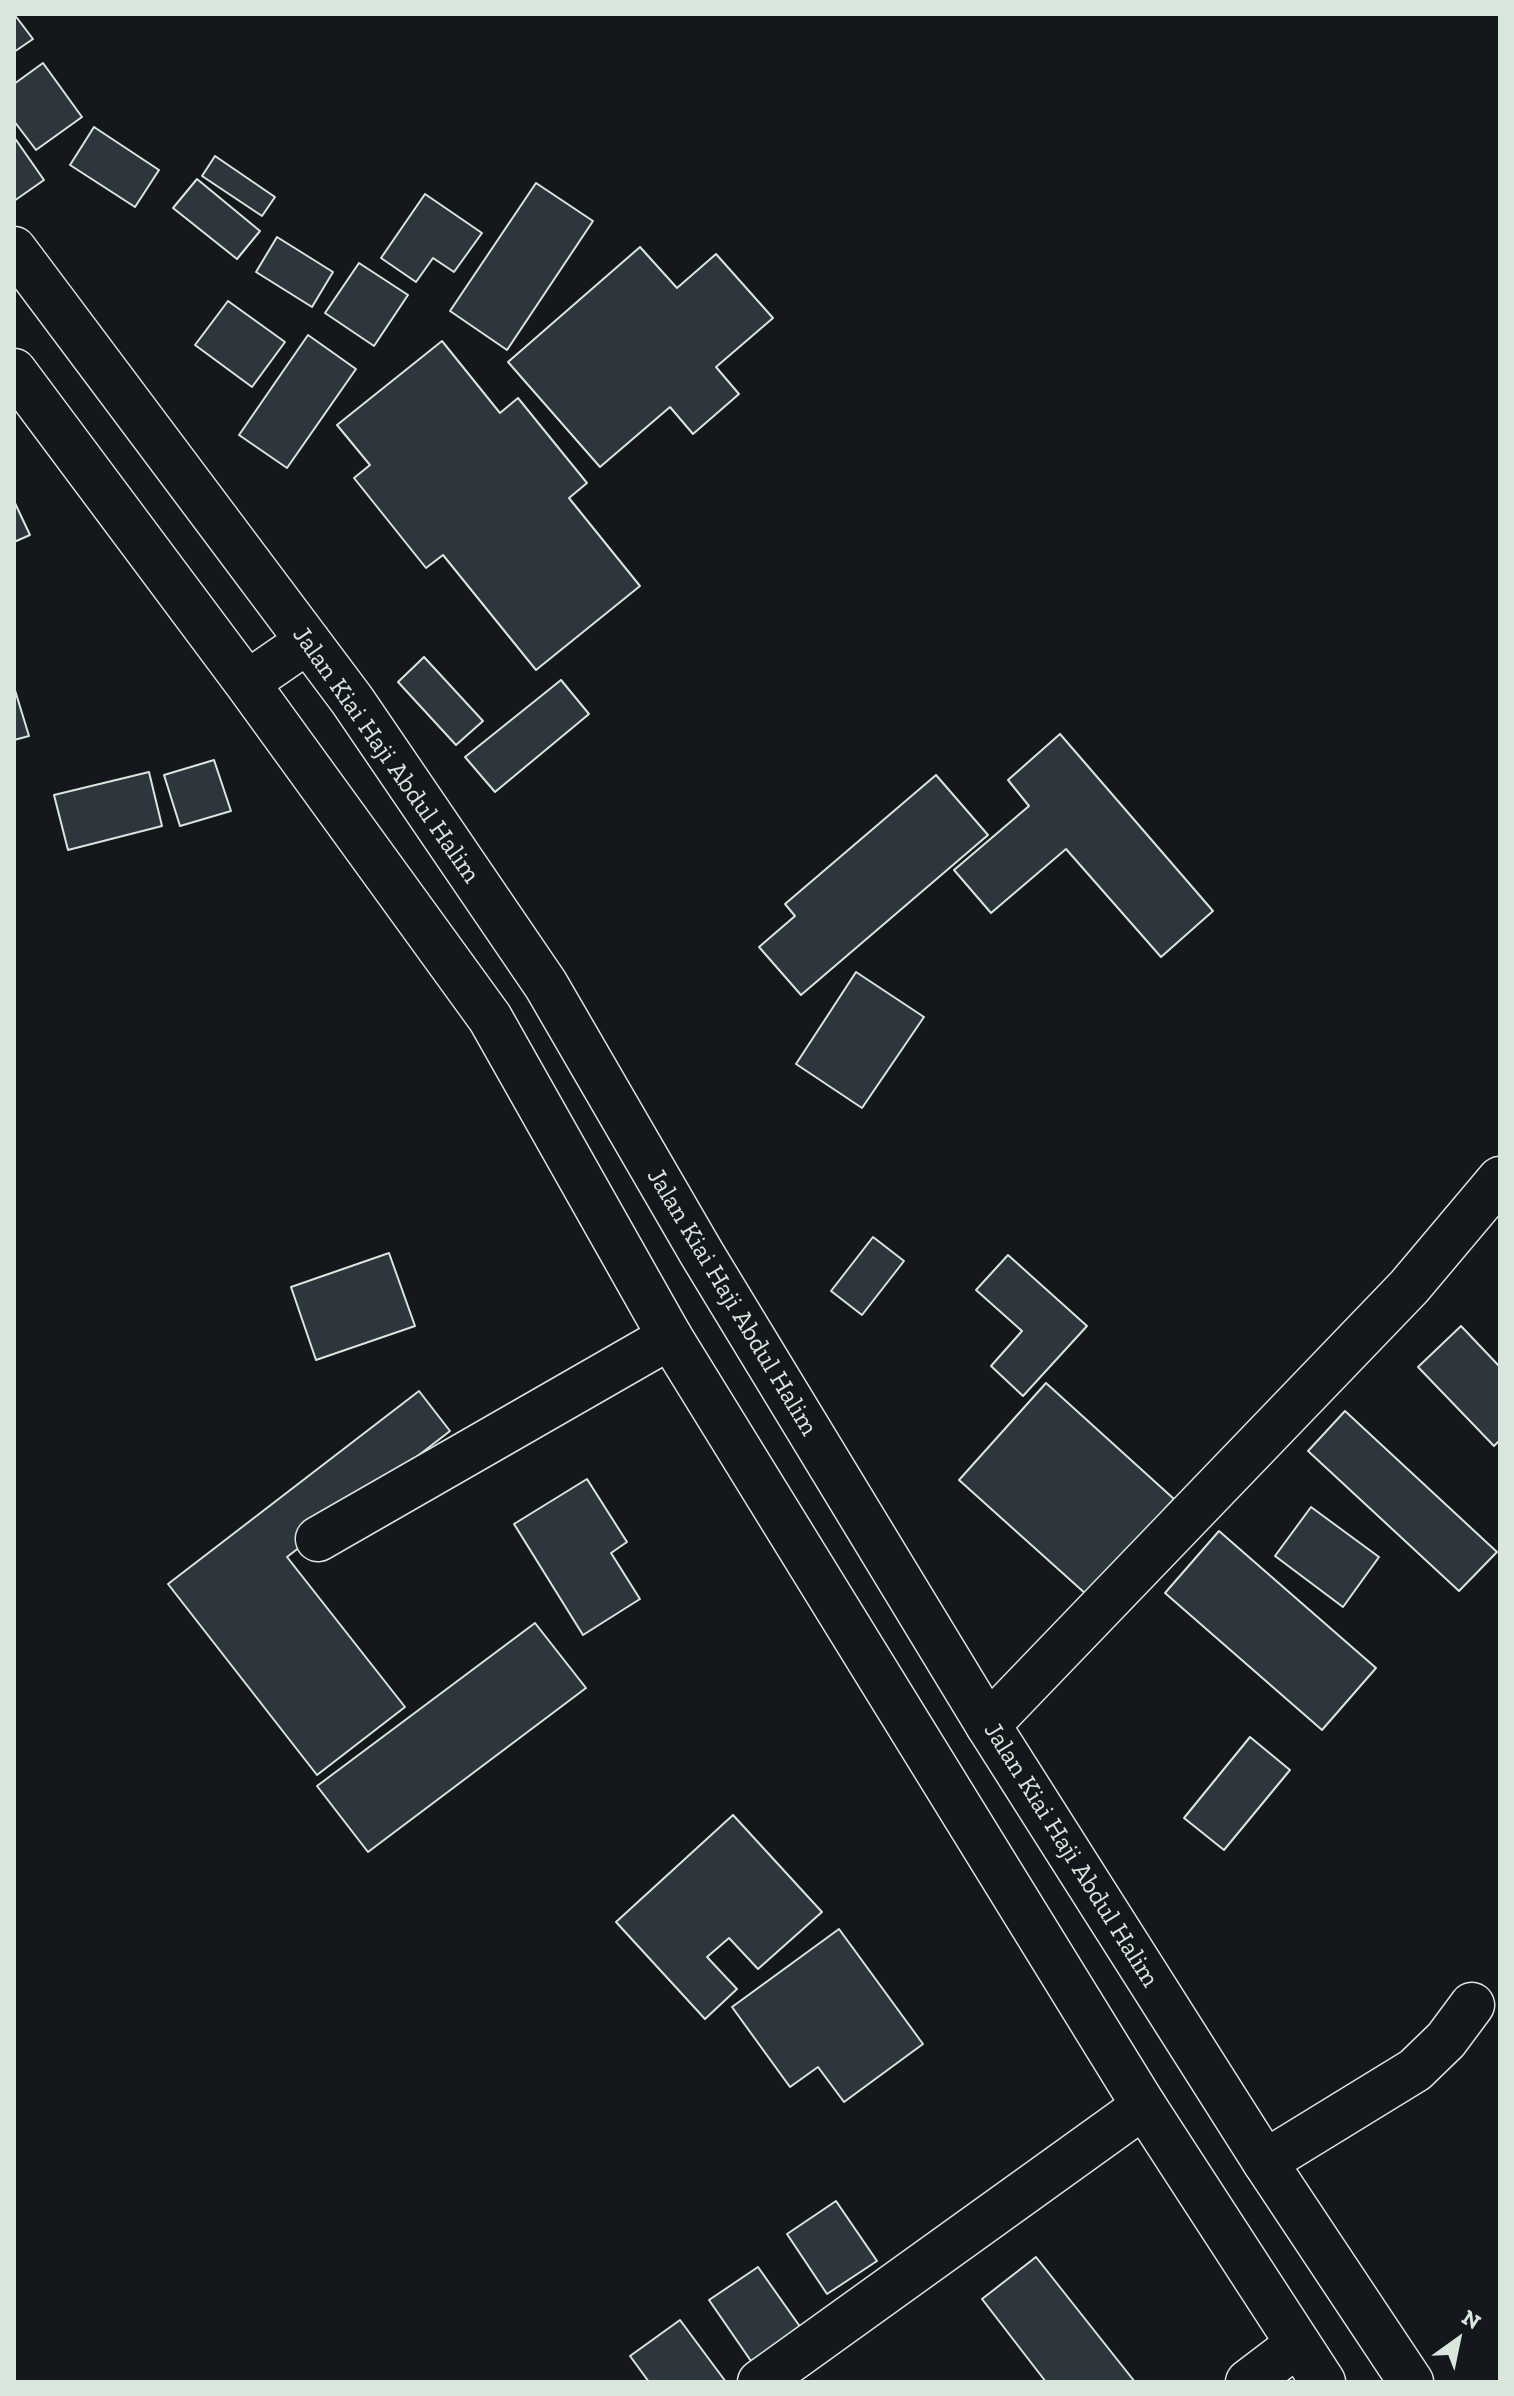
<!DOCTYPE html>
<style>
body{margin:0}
#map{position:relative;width:1514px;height:2396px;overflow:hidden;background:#14181c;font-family:"Zilla Slab",serif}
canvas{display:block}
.frame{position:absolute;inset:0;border:16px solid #d8e6dc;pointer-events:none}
.north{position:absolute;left:1418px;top:2300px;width:80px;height:80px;-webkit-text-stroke:6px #14181c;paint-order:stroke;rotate:33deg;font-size:22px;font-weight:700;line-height:32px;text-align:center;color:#d8e6dc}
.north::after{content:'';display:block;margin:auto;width:28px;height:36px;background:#d8e6dc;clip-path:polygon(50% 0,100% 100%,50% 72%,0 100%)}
</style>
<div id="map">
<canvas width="1514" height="2396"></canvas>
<div class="frame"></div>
<div class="north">N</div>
</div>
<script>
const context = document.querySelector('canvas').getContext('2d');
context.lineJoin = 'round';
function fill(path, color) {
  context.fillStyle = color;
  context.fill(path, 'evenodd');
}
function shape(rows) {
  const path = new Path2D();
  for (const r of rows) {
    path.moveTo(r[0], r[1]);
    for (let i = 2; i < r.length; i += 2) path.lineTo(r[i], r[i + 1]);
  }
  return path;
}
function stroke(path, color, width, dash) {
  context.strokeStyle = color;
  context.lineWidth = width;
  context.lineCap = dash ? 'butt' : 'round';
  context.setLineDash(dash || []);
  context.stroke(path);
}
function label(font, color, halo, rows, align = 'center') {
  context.font = font + ' "Zilla Slab",serif';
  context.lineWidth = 6;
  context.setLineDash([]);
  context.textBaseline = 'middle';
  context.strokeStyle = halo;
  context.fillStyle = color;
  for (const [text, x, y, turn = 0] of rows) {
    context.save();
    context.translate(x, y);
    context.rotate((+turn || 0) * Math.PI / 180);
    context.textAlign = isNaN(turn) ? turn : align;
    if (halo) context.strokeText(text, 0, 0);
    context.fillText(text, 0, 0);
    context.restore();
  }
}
const building = shape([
 [14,14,33,39,14,52,14,14],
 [43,63,82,117,36,150,14,121,14,84,43,63],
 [94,127,159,170,135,207,70,165,94,127],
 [14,137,44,180,14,201,14,137],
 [215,156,275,197,262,216,202,176,215,156],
 [197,179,260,231,237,259,173,208,197,179],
 [536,183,593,221,507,350,450,311,536,183],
 [425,194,482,233,454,272,433,258,416,282,381,258,425,194],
 [277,237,333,272,312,307,256,272,277,237],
 [640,247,677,288,716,254,773,318,716,367,739,394,693,434,670,407,600,467,508,362,640,247],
 [359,263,408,295,374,346,325,313,359,263],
 [228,301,285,342,252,387,195,345,228,301],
 [308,335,356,369,287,468,239,435,308,335],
 [442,341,500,413,518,398,587,483,569,498,640,586,536,670,443,555,426,568,354,478,370,465,337,425,442,341],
 [14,501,30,535,14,542,14,501],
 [424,657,483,721,456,745,398,682,424,657],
 [561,680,589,714,495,792,465,757,561,680],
 [14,687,29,736,14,740,14,687],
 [1060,734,1213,911,1161,957,1066,849,991,913,954,870,1029,806,1008,780,1060,734],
 [214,760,231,811,180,826,164,775,214,760],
 [149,772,162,826,68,850,54,795,149,772],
 [936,775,988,835,801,995,759,947,795,916,785,904,936,775],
 [856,972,924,1017,862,1108,796,1064,856,972],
 [873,1237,904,1261,862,1315,831,1291,873,1237],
 [389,1253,415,1326,316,1360,291,1287,389,1253],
 [1008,1255,1087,1326,1023,1396,991,1366,1022,1331,976,1290,1008,1255],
 [1461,1326,1500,1367,1500,1440,1494,1446,1418,1367,1461,1326],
 [1046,1383,1174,1499,1087,1595,959,1480,1046,1383],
 [419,1391,450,1431,287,1557,405,1707,317,1775,168,1584,419,1391],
 [1345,1411,1497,1552,1459,1591,1308,1451,1345,1411],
 [587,1479,627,1542,611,1553,640,1599,583,1635,514,1524,587,1479],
 [1311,1507,1379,1557,1343,1607,1275,1556,1311,1507],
 [1219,1531,1376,1668,1322,1730,1165,1593,1219,1531],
 [535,1623,586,1688,368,1852,317,1786,535,1623],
 [1250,1737,1290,1770,1224,1850,1184,1818,1250,1737],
 [733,1815,822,1912,758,1969,729,1938,707,1957,737,1989,705,2019,616,1922,733,1815],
 [839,1929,923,2044,844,2102,818,2067,790,2087,732,2007,839,1929],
 [836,2201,877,2261,827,2294,787,2234,836,2201],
 [1036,2257,1135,2382,1046,2382,982,2299,1036,2257],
 [758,2267,801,2328,751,2361,709,2300,758,2267],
 [680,2320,726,2382,649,2382,630,2356,680,2320]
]);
const minor = shape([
 [318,1539,670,1337],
 [988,1725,1409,1287,1500,1179],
 [1265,2162,1415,2070,1446,2040,1472,2005],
 [760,2382,1144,2106],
 [1248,2382,1298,2344]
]);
const major = shape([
 [14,249,352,700,546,985,702,1254,988,1725,1265,2162,1411,2382],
 [14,371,247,683,490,1018,670,1337,1144,2106,1323,2382],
 [247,683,308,641]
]);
const streetNames = [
 ["Jalan Kiai Haji Abdul Halim",386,755,55],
 ["Jalan Kiai Haji Abdul Halim",732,1302,59],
 ["Jalan Kiai Haji Abdul Halim",1071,1855,58]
];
fill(building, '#2c363c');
stroke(building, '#d8e6dc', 2);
stroke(minor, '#d8e6dc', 47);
stroke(major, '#d8e6dc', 47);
stroke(minor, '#14181c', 44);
stroke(major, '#14181c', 44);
label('26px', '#d8e6dc', '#14181c', streetNames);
</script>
